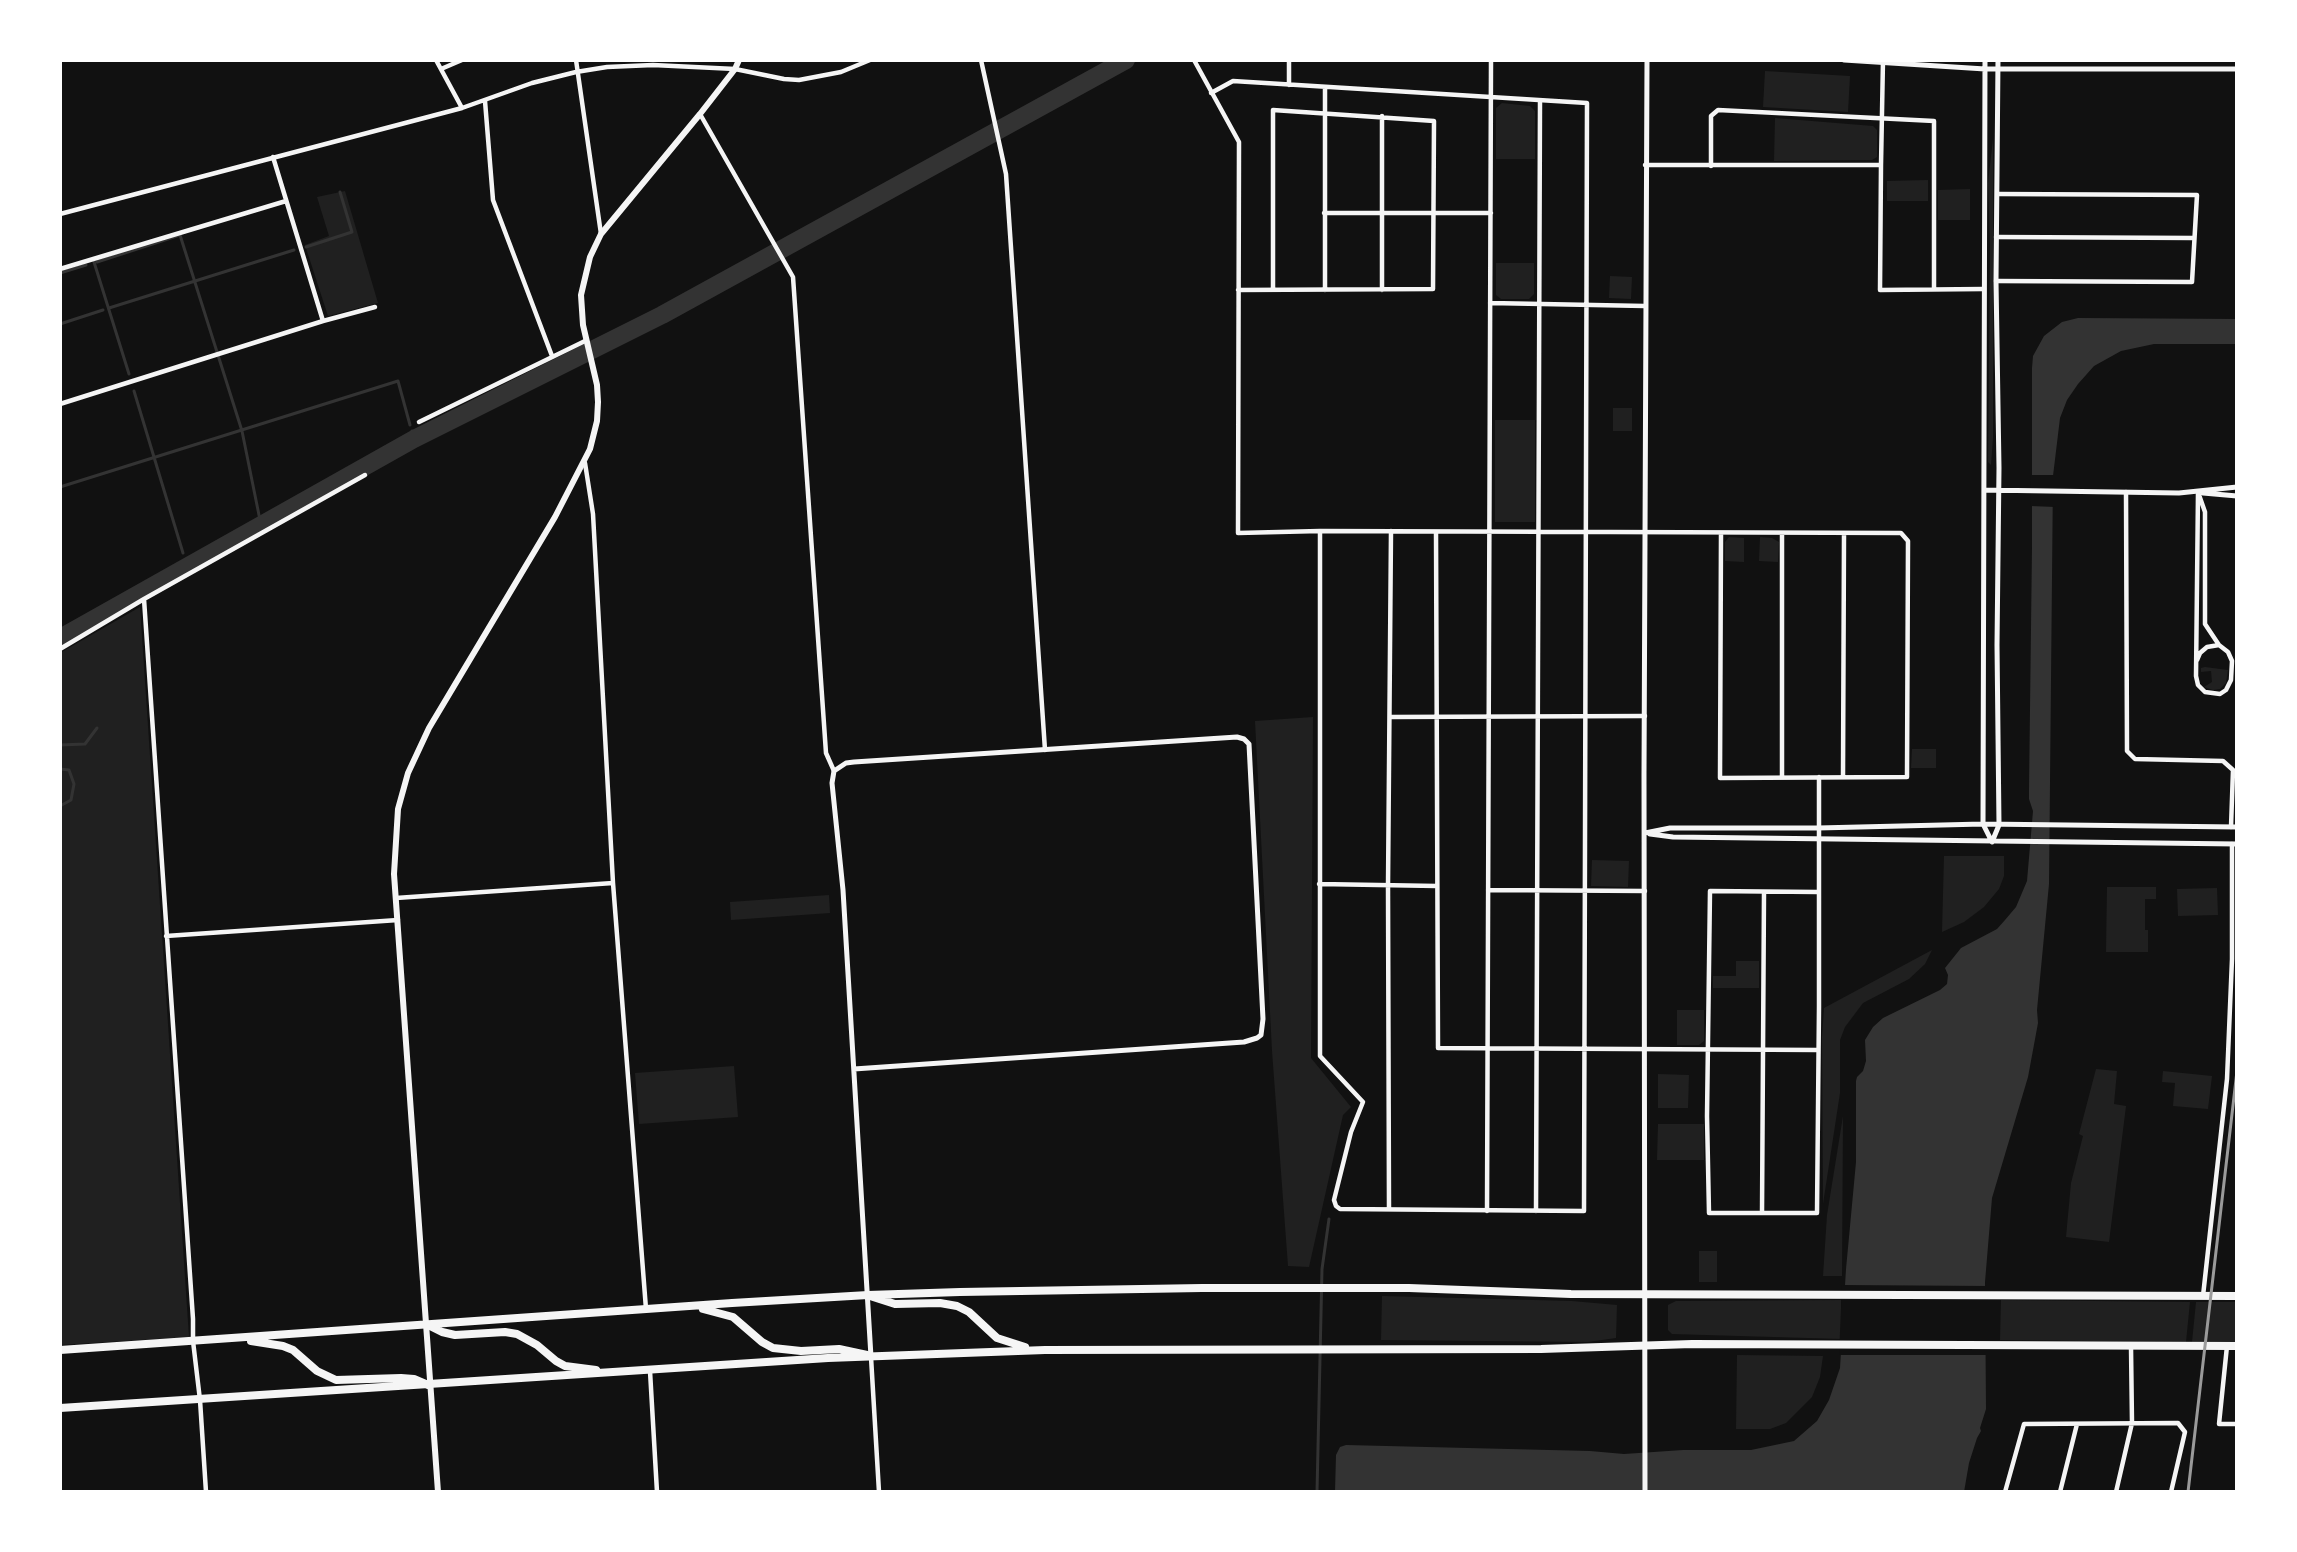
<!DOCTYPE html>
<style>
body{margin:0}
#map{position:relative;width:2297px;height:1552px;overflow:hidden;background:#111;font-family:"Sofia Sans Condensed",sans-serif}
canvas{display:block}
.frame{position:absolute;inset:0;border:62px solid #fff;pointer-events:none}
</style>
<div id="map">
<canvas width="2297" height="1552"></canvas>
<div class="frame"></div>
</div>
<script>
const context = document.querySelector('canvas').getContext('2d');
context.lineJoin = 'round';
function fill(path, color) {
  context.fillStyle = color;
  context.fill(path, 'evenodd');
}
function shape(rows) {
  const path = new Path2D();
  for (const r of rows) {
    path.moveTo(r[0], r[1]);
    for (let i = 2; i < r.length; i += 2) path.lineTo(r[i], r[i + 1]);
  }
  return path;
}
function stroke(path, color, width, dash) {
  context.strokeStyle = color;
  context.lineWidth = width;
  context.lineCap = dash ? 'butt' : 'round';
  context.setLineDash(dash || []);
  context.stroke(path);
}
const green = shape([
 [1765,71,1850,76,1848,112,1763,107],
 [1502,103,1530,106,1535,111,1535,159,1496,159,1496,108],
 [1775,118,1873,126,1877,130,1877,157,1872,160,1774,161],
 [1993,139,1993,438,1991,465,1988,462,1990,245,1988,183],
 [1928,180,1928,201,1887,201,1887,181],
 [1970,189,1970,220,1938,220,1938,190],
 [345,191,378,303,328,316,305,245,329,236,317,197],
 [1496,263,1534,263,1534,294,1529,299,1501,299,1496,295],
 [1610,276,1632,277,1631,299,1609,298],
 [1613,408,1632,408,1632,431,1613,431],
 [1495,420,1535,420,1535,522,1495,522],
 [1729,537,1744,538,1744,562,1725,561,1725,542],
 [1760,537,1772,538,1779,542,1778,562,1759,561],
 [140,607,189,1337,60,1345,60,653],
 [2205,667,2228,670,2226,683,2220,689,2213,690,2204,687,2212,682,2211,671,2201,672,2201,668],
 [1313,717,1311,1058,1351,1107,1343,1115,1309,1267,1288,1266,1272,1051,1255,721],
 [1912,749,1936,749,1936,768,1911,768],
 [1944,856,2004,856,2004,876,1999,889,1984,907,1964,922,1942,932],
 [1592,860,1629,861,1628,887,1591,886],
 [2107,887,2156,887,2156,899,2145,899,2145,930,2148,930,2148,952,2106,952],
 [2217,888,2218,915,2178,916,2177,889],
 [829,895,830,913,731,920,730,902],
 [1932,950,1925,964,1909,979,1863,1003,1845,1027,1840,1040,1840,1093,1823,1204,1822,1037,1824,1008],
 [1736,961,1759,961,1759,988,1713,988,1713,976,1736,976],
 [1677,1010,1704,1010,1704,1041,1699,1045,1677,1045],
 [734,1066,738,1117,639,1124,635,1073],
 [2096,1069,2117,1071,2114,1104,2126,1106,2109,1242,2066,1237,2071,1183,2083,1136,2079,1134],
 [2163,1071,2212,1076,2208,1109,2173,1106,2175,1083,2162,1082],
 [1658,1074,1689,1075,1688,1108,1658,1108],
 [1843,1116,1842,1276,1823,1276,1827,1215],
 [1658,1124,1704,1124,1704,1160,1657,1160],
 [1699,1251,1717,1251,1717,1282,1699,1282],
 [1382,1296,1572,1301,1617,1305,1616,1338,1588,1342,1381,1340],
 [1841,1300,1841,1339,1672,1334,1668,1330,1668,1305,1676,1301],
 [2001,1300,2190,1302,2186,1342,2000,1340],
 [2196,1302,2237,1302,2237,1342,2192,1342],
 [1737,1355,1823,1356,1820,1377,1812,1397,1786,1423,1770,1429,1736,1429]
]);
const water = shape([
 [2078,318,2237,319,2237,344,2154,344,2121,351,2094,366,2078,384,2067,400,2060,418,2053,476,2049,884,2037,1010,2038,1023,2028,1077,1992,1198,1985,1282,1986,1409,1980,1428,1981,1431,1977,1438,1969,1463,1964,1492,1335,1492,1336,1455,1340,1447,1346,1445,1590,1451,1624,1454,1683,1450,1751,1450,1794,1441,1817,1421,1829,1400,1840,1368,1846,1269,1856,1162,1856,1081,1857,1077,1863,1071,1866,1061,1865,1040,1873,1027,1883,1018,1940,990,1947,984,1948,975,1945,968,1961,948,1997,929,2005,920,2016,907,2027,881,2033,811,2029,799,2029,790,2032,547,2032,368,2033,356,2044,336,2062,322]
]);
const pier = shape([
 [2031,475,2056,475,2056,507,2030,506],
 [1842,1285,1988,1286,1988,1355,1839,1355]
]);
const stream = shape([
 [306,247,352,232,340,192],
 [94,262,129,374],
 [97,262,180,235,242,431,261,525],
 [60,273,86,265],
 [109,308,294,250],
 [60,324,103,310],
 [134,391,183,553],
 [412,431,414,439],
 [60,487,398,381,410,425],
 [186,562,187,566],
 [60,745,85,744,97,728],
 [60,769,69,770,74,784,71,800,60,806],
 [1317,1492,1322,1269,1329,1219]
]);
const river = shape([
 [60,638,414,439,662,315,1126,60]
]);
const minor = shape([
 [436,60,462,108],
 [576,60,601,234],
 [981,60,1006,174,1045,750],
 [1194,60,1239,142,1238,533,1320,531,1901,533,1908,541,1907,777,1720,778,1721,533],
 [1289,60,1289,85],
 [441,69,462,60],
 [1211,93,1233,81,1587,103,1584,1211,1340,1209,1336,1206,1334,1200,1351,1132,1363,1102,1320,1056,1320,531],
 [485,101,493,200,552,356],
 [700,114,793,277,826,753,834,771],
 [1382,116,1382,290],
 [273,157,323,321],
 [1645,165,1881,165,1880,290,1984,289],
 [1881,165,1883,60],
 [1711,166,1711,116,1718,110,1934,121,1934,289],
 [1324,213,1491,213],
 [60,214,462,108,532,83,576,72,607,67,653,65,735,69,784,79,799,80,841,72,870,60],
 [1996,237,2194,238],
 [60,269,286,201],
 [1996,281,2192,282,2197,195,1998,194],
 [1238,290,1433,289,1434,121,1273,110,1273,289],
 [1325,290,1325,87],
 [1490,303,1645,306],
 [60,404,323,321,375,307],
 [419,422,585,341],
 [585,463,593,514,613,883,646,1309],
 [2126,492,2127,751,2135,759,2223,761,2233,770,2231,827],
 [2198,492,2205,512,2205,624,2219,645,2228,652,2232,661,2231,680,2226,690,2220,694,2205,692,2198,685,2196,676,2198,492],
 [1436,532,1438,1048,1818,1050],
 [144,599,193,1319,193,1341,200,1400,206,1492],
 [60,649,144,599,365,475],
 [2197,660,2200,653,2207,647,2219,645],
 [1390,717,1645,716],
 [1843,776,1844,534],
 [1782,777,1782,534],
 [1319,884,1437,886],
 [1488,890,1645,891],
 [1818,892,1710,891,1707,1116,1709,1213,1817,1213,1819,1006,1819,777],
 [396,898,613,883],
 [166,936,398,920],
 [1389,1209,1388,886,1391,531],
 [1487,1211,1491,60],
 [1536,1211,1540,101],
 [1762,1213,1764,892],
 [2203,1296,2227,1079,2232,959,2232,844],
 [2227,1346,2219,1424,2237,1424],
 [871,1357,879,1492],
 [650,1371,657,1492],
 [2005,1492,2024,1424,2178,1423,2185,1432,2171,1492],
 [2060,1492,2077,1424],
 [2116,1492,2132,1423,2131,1347]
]);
const tertiary = shape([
 [1844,60,1985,69,2237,69],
 [1985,60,1983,824,1992,842],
 [1984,490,2179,493,2237,487],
 [2203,493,2237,496],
 [1645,833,1670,828,1818,828,1983,824,2237,827],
 [1650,834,1673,837,2237,844],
 [1992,842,1999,825,1997,645,1999,468,1996,281,1998,60],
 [854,1069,1244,1042,1257,1038,1261,1035,1263,1019,1249,744,1244,739,1237,737,854,762,846,763,834,771,832,783,843,890,871,1357],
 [1645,1492,1644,774,1647,60]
]);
const secondary = shape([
 [438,1492,394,874,398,809,408,773,429,728,555,517,590,449,597,421,598,402,597,385,583,325,581,295,590,257,601,234,700,114,735,69,739,60]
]);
const trunk = shape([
 [870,1296,895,1304,940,1303,957,1306,969,1312,997,1338,1025,1347],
 [703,1309,733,1317,762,1342,773,1348,801,1351,839,1349,867,1355],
 [426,1324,442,1332,455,1335,505,1332,517,1334,537,1345,556,1361,565,1366,596,1370],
 [251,1341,283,1346,293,1350,317,1371,336,1380,401,1378,414,1379,428,1385],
 [60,1350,732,1303,868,1295,960,1292,1202,1288,1409,1288,1571,1294,2237,1296],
 [60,1408,828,1358,1045,1350,1541,1349,1692,1344,2237,1346]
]);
const rail = shape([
 [2188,1492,2237,1071]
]);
fill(green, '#202020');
fill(water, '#333');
fill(pier, '#111');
stroke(stream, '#333', 3);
stroke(river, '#333', 18);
stroke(minor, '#f5f5f5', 4.5);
stroke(tertiary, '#f5f5f5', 5);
stroke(secondary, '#f5f5f5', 6);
stroke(trunk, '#f5f5f5', 8);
stroke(rail, '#9a9a9a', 3);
</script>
